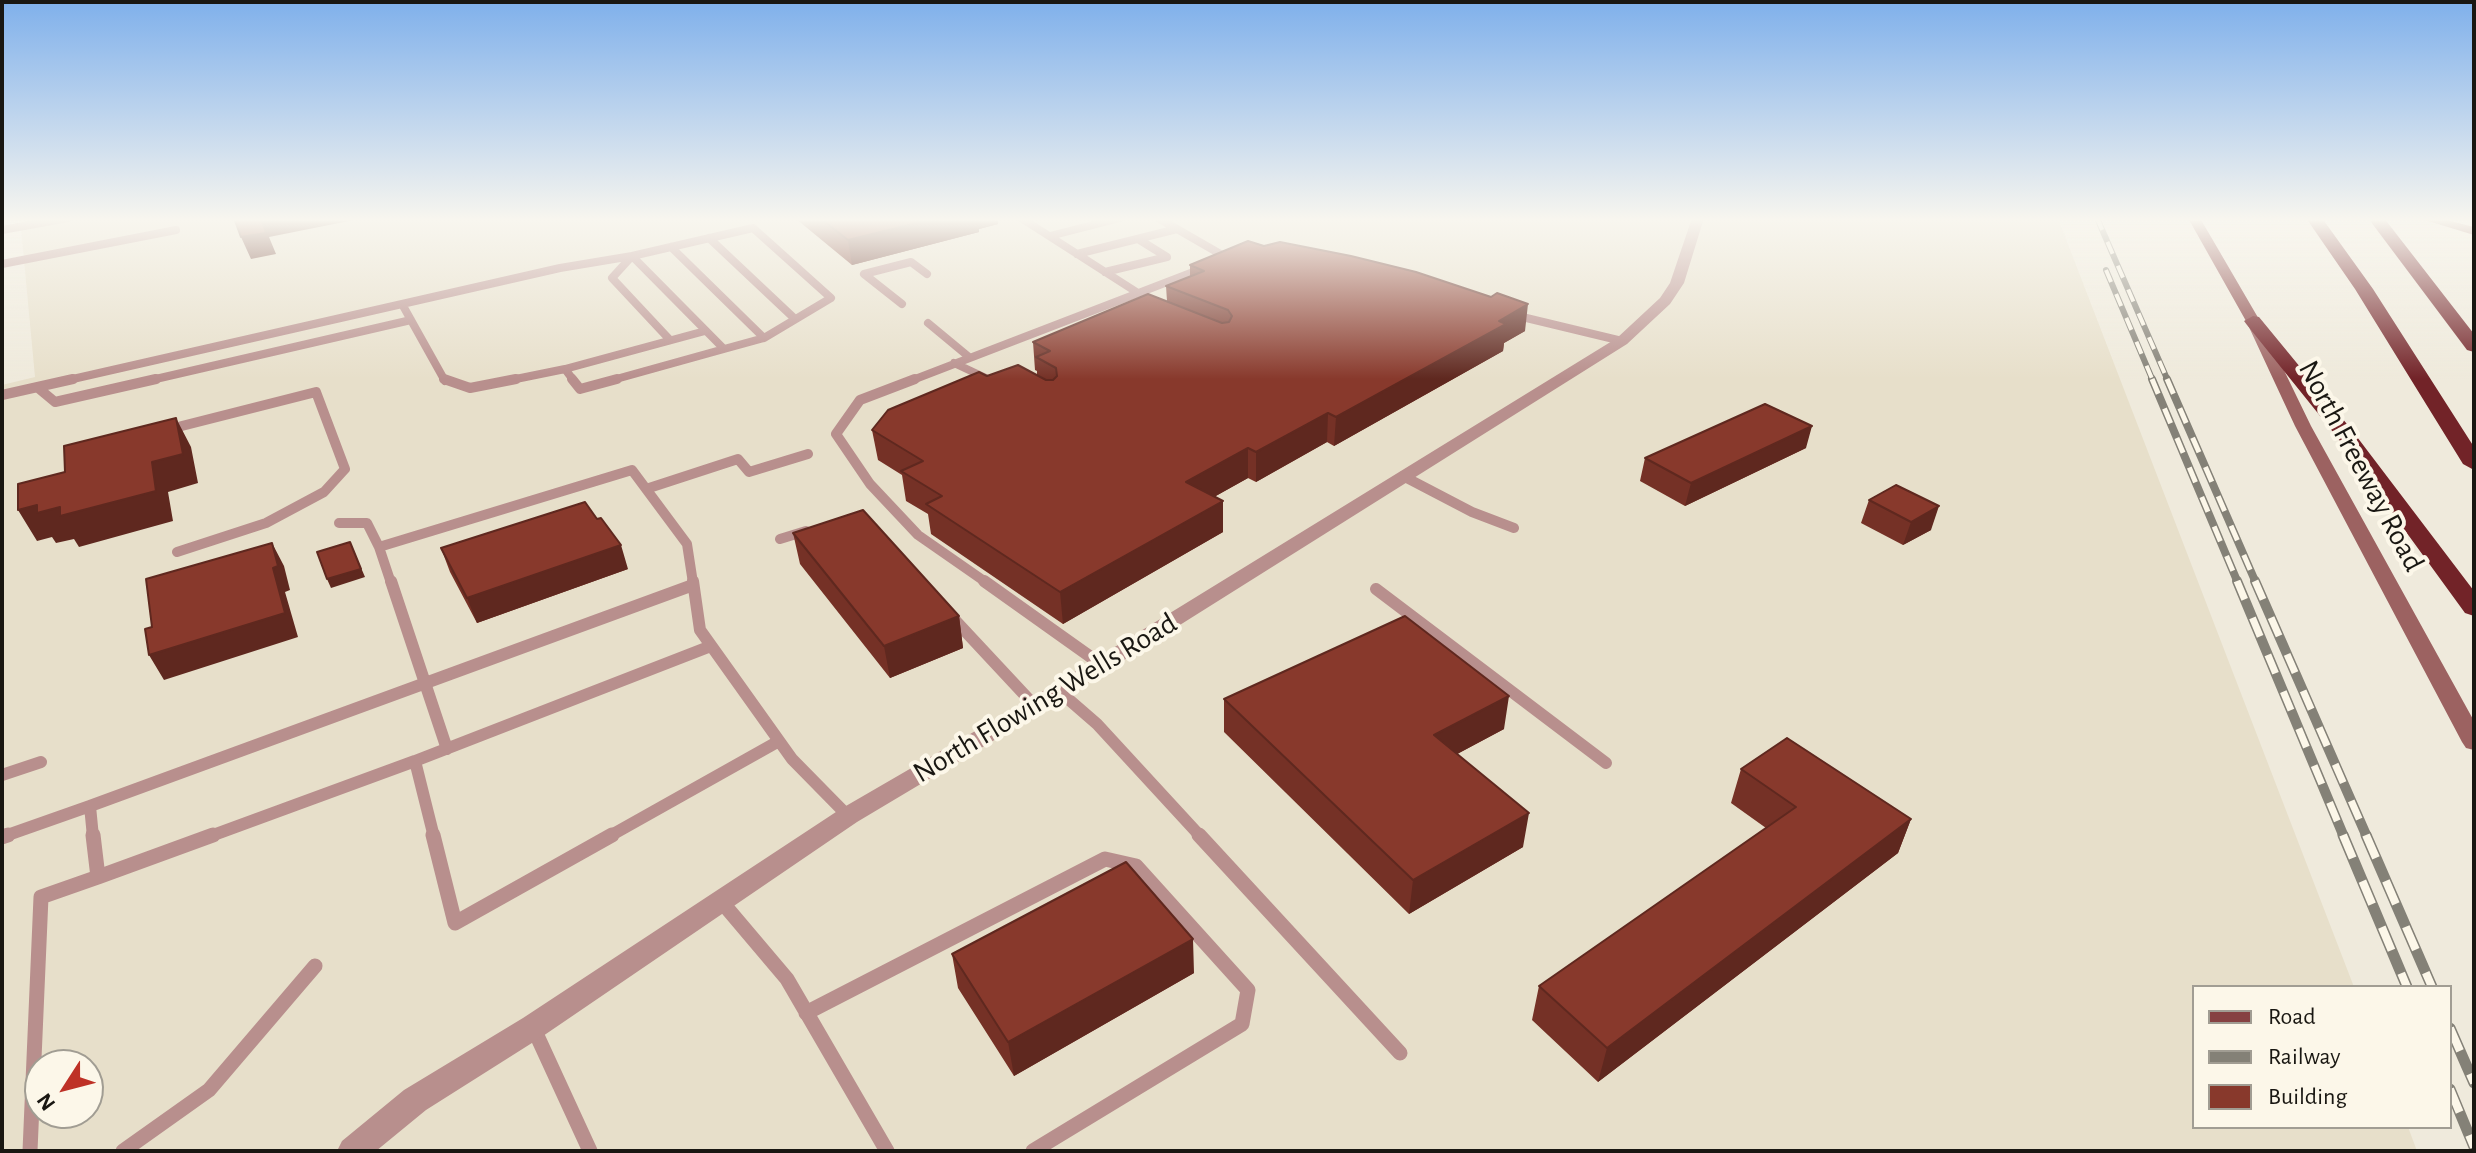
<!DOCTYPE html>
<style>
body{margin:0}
#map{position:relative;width:2476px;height:1153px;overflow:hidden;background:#efeadc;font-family:"Alegreya Sans",sans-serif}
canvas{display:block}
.frame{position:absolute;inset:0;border:4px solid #191712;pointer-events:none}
.legend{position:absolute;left:2192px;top:985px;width:260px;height:144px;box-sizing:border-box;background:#fcf7e9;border:2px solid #a19d93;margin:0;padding:10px 14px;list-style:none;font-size:24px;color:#191712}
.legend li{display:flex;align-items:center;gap:16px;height:40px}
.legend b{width:40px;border:2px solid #a19d93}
.north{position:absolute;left:24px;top:1049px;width:80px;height:80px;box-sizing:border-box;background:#fcf7e9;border:2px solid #a19d93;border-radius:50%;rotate:234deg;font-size:22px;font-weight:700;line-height:32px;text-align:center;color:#191712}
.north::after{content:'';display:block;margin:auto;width:28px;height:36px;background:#be3126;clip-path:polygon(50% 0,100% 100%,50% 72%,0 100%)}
</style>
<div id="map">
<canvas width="2476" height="1153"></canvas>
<div class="frame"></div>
<ul class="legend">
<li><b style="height:10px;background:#864142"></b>Road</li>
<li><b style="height:10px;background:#848177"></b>Railway</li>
<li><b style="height:22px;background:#88392c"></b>Building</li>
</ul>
<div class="north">N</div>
</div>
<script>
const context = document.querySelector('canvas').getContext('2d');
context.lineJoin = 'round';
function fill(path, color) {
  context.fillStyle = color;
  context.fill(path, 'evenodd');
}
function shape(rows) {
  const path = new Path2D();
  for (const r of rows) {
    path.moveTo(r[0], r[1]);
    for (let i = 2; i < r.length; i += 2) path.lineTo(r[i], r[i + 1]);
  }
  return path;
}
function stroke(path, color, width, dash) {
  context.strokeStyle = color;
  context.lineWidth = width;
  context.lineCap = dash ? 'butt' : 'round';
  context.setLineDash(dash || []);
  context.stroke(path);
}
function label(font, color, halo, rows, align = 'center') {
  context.font = font + ' "Alegreya Sans",sans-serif';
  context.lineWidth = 8;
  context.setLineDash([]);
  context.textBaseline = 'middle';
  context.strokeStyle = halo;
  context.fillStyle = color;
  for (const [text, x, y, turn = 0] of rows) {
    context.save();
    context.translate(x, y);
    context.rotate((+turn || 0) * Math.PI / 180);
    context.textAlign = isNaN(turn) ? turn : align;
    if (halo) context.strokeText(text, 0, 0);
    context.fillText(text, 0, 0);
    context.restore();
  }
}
const built = shape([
 [20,218,2058,218,2354,987,2194,987,2194,1127,2408,1127,2417,1151,2,1151,2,385,35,377],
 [40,1065,88,1065,88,1113,40,1113]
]);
const serviceFar3 = shape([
 [1021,218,1138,293],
 [1158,218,1229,259],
 [2,230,68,218],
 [1050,236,1120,218],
 [709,238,795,319],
 [671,247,764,338],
 [1077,254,1177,229],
 [2,264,176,230],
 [1105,272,1167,257,1138,239],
 [402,304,445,381],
 [402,304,560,268,632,256,724,349,609,381],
 [902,304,864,274,911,262,927,274],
 [1514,315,1622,341],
 [928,323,969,357],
 [670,340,612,278,632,256,753,228,831,298,764,338,724,349],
 [954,363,988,379],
 [565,369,705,331],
 [64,381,402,304],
 [147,381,411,320],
 [506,381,565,369,574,381],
 [910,381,1201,269]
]);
const serviceFar2 = shape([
 [444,379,470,388,516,379],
 [572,379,580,389,617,379],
 [915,379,860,400,836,434,870,484,918,535,987,583],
 [37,387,55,402,156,379],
 [2,395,73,379],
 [166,430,316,392,345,469,324,492,266,523,177,552],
 [1403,476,1472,512,1514,528],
 [646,489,738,459,749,472,808,454],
 [339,523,367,523,379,547,632,470,687,544,693,583],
 [780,539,806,531],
 [379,547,391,583]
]);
const serviceFar1 = shape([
 [391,581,447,749],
 [693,581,700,630,792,759,848,816],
 [984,581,1102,665],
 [1376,589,1606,763],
 [952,617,1035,706],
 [1059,691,1097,724,1201,837],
 [415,761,711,646],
 [2,775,41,762],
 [90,806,693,585],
 [2,837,90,806,93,837],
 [208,837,415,761,434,837],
 [608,837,779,741]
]);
const service = shape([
 [93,835,98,877,213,835],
 [433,835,455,923,612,835],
 [1199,835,1400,1053],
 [2,837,8,835],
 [721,901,787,979,887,1151],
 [806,1013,1105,859,1136,866,1248,990,1242,1024,1033,1151],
 [533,1027,590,1151],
 [30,1151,41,897,98,877],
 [123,1151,209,1090,315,966]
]);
const tertiary = shape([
 [1692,218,1704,218,1684,283,1670,304,1627,344,1043,711,857,822,543,1036,426,1110,376,1151,337,1151,342,1141,404,1090,523,1018,839,810,1027,701,1617,338,1660,298,1670,283,1692,218]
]);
const secondary = shape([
 [2255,321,2262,325,2311,426,2474,721,2474,750,2466,748,2462,742,2295,426,2248,325,2255,321]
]);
const primary = shape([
 [2188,218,2200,218,2260,321,2258,324,2248,324,2246,321,2188,218],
 [2418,218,2439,218,2474,227,2474,235,2418,218]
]);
const motorway = shape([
 [2306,218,2322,218,2373,289,2474,447,2474,470,2463,464,2355,289,2306,218],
 [2368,218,2384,218,2474,334,2474,352,2467,350,2368,218],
 [2253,316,2259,317,2351,429,2474,591,2474,616,2465,613,2337,437,2247,325,2244,321,2253,316]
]);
const railFar3 = shape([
 [2097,218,2168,381],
 [2106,270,2153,381]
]);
const railFar2 = shape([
 [2152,379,2238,583],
 [2167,379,2256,583]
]);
const railFar1 = shape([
 [2237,581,2344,837],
 [2255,581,2367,837]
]);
const rail = shape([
 [2343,835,2407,987],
 [2366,835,2432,987],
 [2450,1028,2474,1083],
 [2450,1089,2474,1147]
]);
const wall = shape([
 [795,218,997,218,998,224,979,229,979,232,852,265],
 [1190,265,1525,331,1504,343,1503,351,1334,446,1327,442,1256,482,1248,478,1214,497,1223,501,1223,532,1063,624,931,534,928,514,906,501,902,475,878,460,872,430,987,376,1037,376,1037,371,1035,370,1033,342,1167,301,1166,286,1190,276],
 [1806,448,1685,506,1640,481,1645,458],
 [1869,500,1931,530,1903,545,1861,523],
 [793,533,959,616,963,648,890,678,800,564],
 [441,548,628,569,477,623,450,572],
 [1224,699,1504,729,1457,754,1523,847,1409,914,1224,732],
 [1741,769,1911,819,1898,853,1598,1082,1532,1020,1539,986,1766,828,1731,803],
 [952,954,1194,973,1014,1076,958,988]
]);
const shadedWall = shape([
 [261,218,364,218,269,237,276,254,251,259,241,237],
 [937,218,997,218,998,224,979,229,979,232,852,265,848,240],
 [1528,304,1525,331,1504,343,1503,351,1334,446,1336,417],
 [1328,413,1327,442,1256,482,1256,452],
 [176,418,191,447,198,483,168,492,173,521,79,547,74,539,56,543,52,537,37,541,18,510],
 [1812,426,1806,448,1685,506,1691,483],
 [1248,448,1248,478,1187,512,1186,482],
 [1223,501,1223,532,1063,624,1060,592],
 [1939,506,1931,530,1903,545,1911,522],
 [350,542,365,577,331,588,327,579],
 [272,543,284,566,290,590,285,592,298,637,164,680,149,655,273,568],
 [621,545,628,569,477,623,467,598],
 [959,616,963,648,890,678,884,646],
 [1509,696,1504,729,1431,768,1434,735],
 [1529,813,1523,847,1409,914,1413,880],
 [1911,819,1898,853,1598,1082,1607,1048],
 [1193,939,1194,973,1014,1076,1008,1042]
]);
const building = shape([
 [234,218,261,218,266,233,241,237,234,218],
 [820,218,937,218,848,240,820,218],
 [1248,241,1264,246,1280,242,1351,256,1416,272,1491,297,1497,293,1528,304,1499,321,1506,324,1336,417,1328,413,1256,452,1248,448,1186,482,1223,501,1060,592,926,504,942,496,901,471,923,461,872,430,888,410,979,372,987,376,1018,365,1046,380,1053,380,1057,376,1056,368,1036,357,1050,351,1033,342,1148,294,1222,323,1229,322,1232,316,1228,310,1166,286,1204,271,1190,265,1248,241],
 [1765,404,1812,426,1691,483,1645,458,1765,404],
 [176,418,183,454,152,462,156,491,60,516,60,507,37,513,37,505,18,510,18,484,65,472,64,446,176,418],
 [1896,485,1939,506,1911,522,1869,500,1896,485],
 [585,502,597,519,601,518,621,545,467,598,441,548,585,502],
 [863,510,959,616,884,646,793,533,863,510],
 [350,542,361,569,327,579,317,552,350,542],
 [272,543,278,566,273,568,285,613,149,655,145,629,152,627,146,579,272,543],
 [1405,616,1509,696,1434,735,1529,813,1413,880,1224,699,1405,616],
 [1787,738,1911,819,1607,1048,1539,986,1796,807,1741,769,1787,738],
 [1126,862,1193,939,1008,1042,952,954,1126,862]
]);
const streetNames = [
 ["North Freeway Road",2361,466,62],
 ["North Flowing Wells Road",1045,698,-31]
];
fill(built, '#e7dfca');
stroke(serviceFar3, '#b88f8d', 8);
stroke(serviceFar2, '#b88f8d', 10);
stroke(serviceFar1, '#b88f8d', 12);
stroke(service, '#b88f8d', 15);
fill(tertiary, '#b88f8d');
fill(secondary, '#9c6261');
fill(primary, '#864142');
fill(motorway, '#722328');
stroke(railFar3, '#848177', 6);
stroke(railFar2, '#848177', 8);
stroke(railFar1, '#848177', 10);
stroke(rail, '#848177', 11);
stroke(railFar3, '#fcf7e9', 4, [13]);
stroke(railFar2, '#fcf7e9', 5, [16]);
stroke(railFar1, '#fcf7e9', 7, [20]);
stroke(rail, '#fcf7e9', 8, [25]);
fill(wall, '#753126');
fill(shadedWall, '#5f281f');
fill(building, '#88392c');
stroke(building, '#5f281f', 2);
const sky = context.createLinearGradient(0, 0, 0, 379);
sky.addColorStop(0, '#7fb0eb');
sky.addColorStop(0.58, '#f8f6ef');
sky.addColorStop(1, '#f8f6ef00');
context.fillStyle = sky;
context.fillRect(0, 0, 2476, 379);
label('30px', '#191712', '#fcf7e9', streetNames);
</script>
